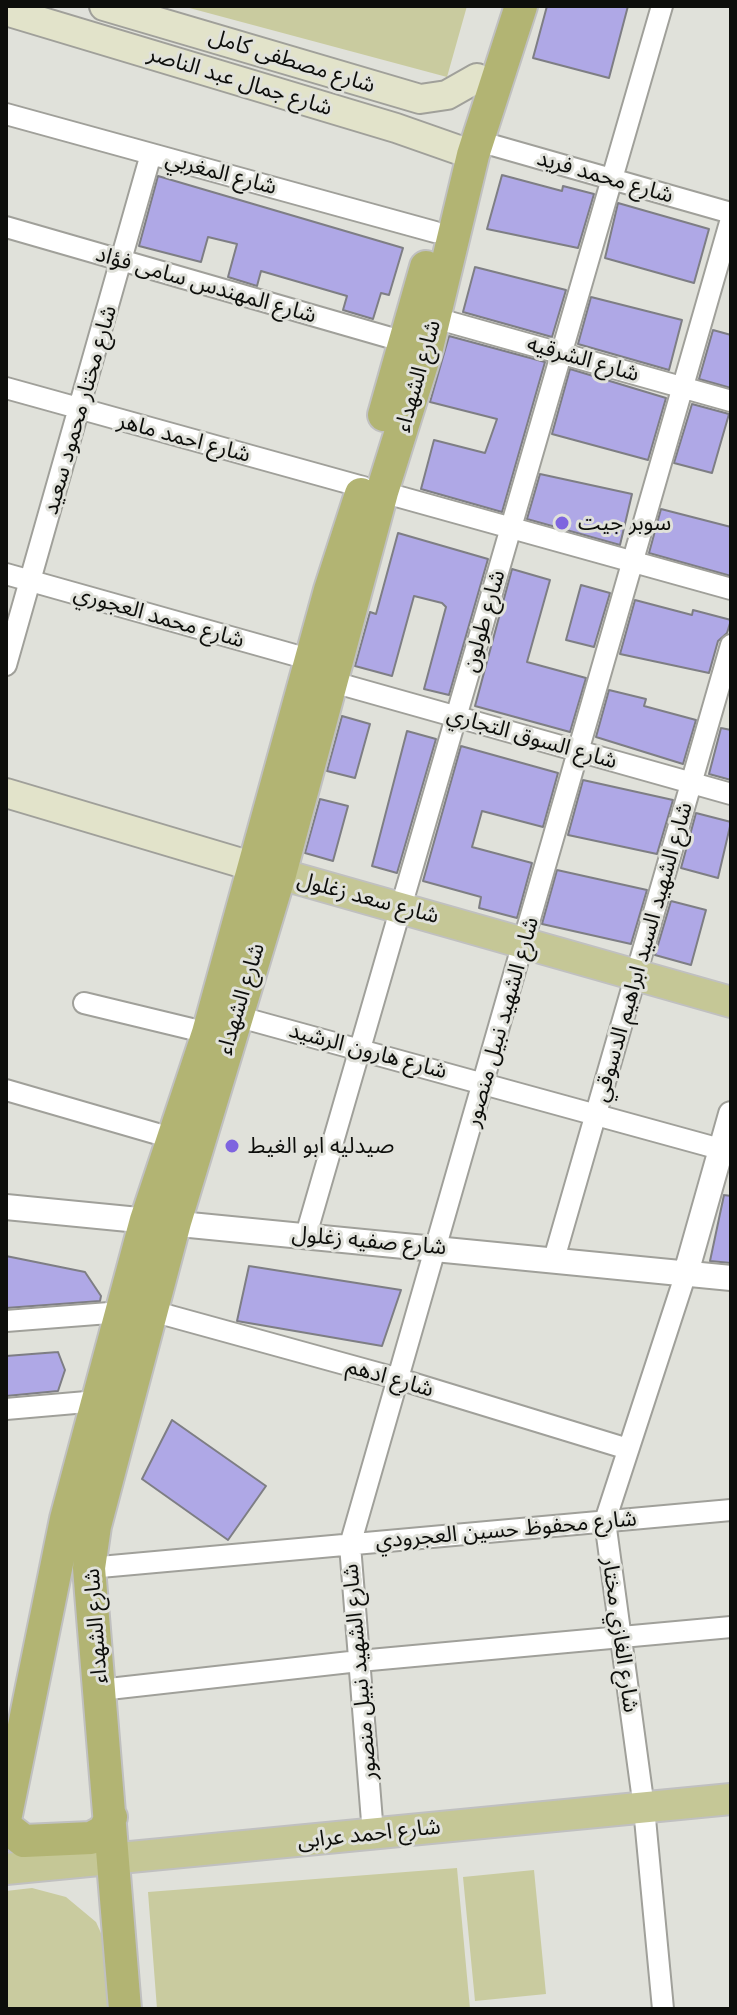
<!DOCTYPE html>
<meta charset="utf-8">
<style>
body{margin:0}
#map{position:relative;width:737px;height:2015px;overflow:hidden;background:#e0e1da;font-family:Mulish,sans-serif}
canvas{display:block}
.frame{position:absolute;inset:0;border:8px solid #0d0e0b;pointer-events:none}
</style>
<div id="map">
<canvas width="737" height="2015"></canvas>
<div class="frame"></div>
</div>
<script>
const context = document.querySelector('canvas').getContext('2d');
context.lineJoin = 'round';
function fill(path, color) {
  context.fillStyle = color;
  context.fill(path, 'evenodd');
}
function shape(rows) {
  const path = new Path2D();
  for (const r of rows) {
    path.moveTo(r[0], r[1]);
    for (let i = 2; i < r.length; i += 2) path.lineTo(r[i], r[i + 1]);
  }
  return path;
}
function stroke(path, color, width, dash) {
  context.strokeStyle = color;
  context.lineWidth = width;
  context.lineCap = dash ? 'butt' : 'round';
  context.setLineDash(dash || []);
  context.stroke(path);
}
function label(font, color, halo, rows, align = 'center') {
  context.font = font + ' Mulish,"Noto Sans Arabic",sans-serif';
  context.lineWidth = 6;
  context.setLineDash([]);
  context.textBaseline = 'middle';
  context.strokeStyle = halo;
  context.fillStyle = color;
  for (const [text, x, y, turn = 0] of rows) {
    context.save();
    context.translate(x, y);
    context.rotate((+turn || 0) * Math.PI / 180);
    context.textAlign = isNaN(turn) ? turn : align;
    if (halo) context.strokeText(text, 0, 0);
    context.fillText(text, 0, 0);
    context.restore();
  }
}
const green = shape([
 [182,6,467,6,447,77],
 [457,1868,470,2009,157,2009,148,1892],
 [534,1870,546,1994,475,2001,463,1877],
 [32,1888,66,1897,96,1922,110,1953,115,2009,6,2009,6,1891]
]);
const building = shape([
 [547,6,628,6,609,78,533,58,547,6],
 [502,175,562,191,563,186,594,194,578,248,487,229,502,175],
 [158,176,403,248,389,295,381,293,373,319,343,310,347,296,261,271,257,286,228,277,237,244,208,237,201,262,139,246,158,176],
 [618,203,709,229,694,283,605,258,618,203],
 [475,267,566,290,552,337,463,312,475,267],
 [591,297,682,320,669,370,578,344,591,297],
 [713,330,731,335,731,388,699,379,713,330],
 [449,336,545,362,502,512,421,489,434,440,485,453,497,419,430,402,449,336],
 [570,369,666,398,648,460,552,434,570,369],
 [692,404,729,414,712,473,674,463,692,404],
 [540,474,632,494,620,545,527,519,540,474],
 [661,509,731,527,731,576,649,553,661,509],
 [398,533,488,559,449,695,424,689,446,607,442,603,414,596,392,676,355,666,370,612,376,614,398,533],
 [512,569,550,580,527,662,586,678,570,732,475,706,512,569],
 [581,585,610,593,594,647,566,640,581,585],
 [635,600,692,615,693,610,731,620,727,633,718,641,709,673,620,654,635,600],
 [609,690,646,699,644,706,696,720,683,764,596,737,609,690],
 [342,716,370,724,355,778,327,771,342,716],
 [721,728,731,730,731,780,709,774,721,728],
 [407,731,436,739,397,873,372,866,407,731],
 [461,746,558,773,543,827,482,811,472,847,532,863,517,918,479,908,481,897,423,881,461,746],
 [583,780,673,800,657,854,568,835,583,780],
 [320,799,348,806,333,861,305,853,320,799],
 [696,813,731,822,718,878,681,868,696,813],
 [557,870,647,890,631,944,542,924,557,870],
 [671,901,706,910,691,965,655,955,671,901],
 [724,1195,731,1196,731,1263,710,1261,724,1195],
 [6,1256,85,1272,101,1296,100,1301,6,1308,6,1256],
 [249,1266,401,1290,382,1346,237,1321,249,1266],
 [58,1352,65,1370,58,1391,6,1396,6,1356,58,1352],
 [172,1420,266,1486,228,1540,142,1479,172,1420]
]);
const minor = shape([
 [6,114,435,232],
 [478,141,731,213],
 [6,227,405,342],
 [435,318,731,401],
 [6,388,363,487],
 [382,492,731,589],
 [6,574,312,660],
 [6,665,151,154],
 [333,682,731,794],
 [84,1003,208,1033],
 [236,1016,731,1152],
 [6,1090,175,1139],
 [306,1235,662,6],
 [554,1259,731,645],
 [152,1311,399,1379,628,1449],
 [6,1321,122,1312],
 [6,1409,98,1401],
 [89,1568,731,1510],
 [100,1690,359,1661,731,1627],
 [373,1834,350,1545,731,219],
 [663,2009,644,1808,605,1521,686,1273]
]);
const tertiary = shape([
 [6,1207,731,1278],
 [686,1273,731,1114]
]);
const secondary = shape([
 [104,6,420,99,447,95,477,78],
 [6,11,396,128,473,155],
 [6,793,275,873]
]);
const primary = shape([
 [280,874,731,1002],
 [6,1869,731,1799]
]);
const trunk = shape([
 [384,415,426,267],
 [6,1815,66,1519,146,1220,208,1033,330,590,361,494],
 [6,1827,24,1841,91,1838,104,1831,111,1817],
 [125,2009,89,1568,95,1526,175,1222,280,874,382,492,427,348,473,155,521,6]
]);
const markers = [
 [562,523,8,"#7e64df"],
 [232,1146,8,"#7e64df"]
];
const streetNames = [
 ["شارع مصطفى كامل",292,61,17],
 ["شارع جمال عبد الناصر",240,81,17],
 ["شارع المغربي",221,173,15],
 ["شارع محمد فريد",605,177,16],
 ["شارع المهندس سامى فؤاد",206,285,16],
 ["شارع الشرقيه",583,359,16],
 ["شارع الشهداء",418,376,-74],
 ["شارع مختار محمود سعيد",80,410,-74],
 ["شارع احمد ماهر",184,438,15],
 ["شارع محمد العجوري",159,617,16],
 ["شارع طولون",484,621,-74],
 ["شارع السوق التجاري",532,738,16],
 ["شارع سعد زغلول",368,898,15],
 ["شارع الشهيد السيد ابراهيم الدسوقي",643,952,-74],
 ["شارع الشهداء",241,999,-73],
 ["شارع الشهيد نبيل منصور",502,1022,-74],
 ["شارع هارون الرشيد",368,1051,15],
 ["شارع صفيه زغلول",369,1241,5],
 ["شارع ادهم",390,1378,16],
 ["شارع محفوظ حسين العجرودي",506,1530,-5],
 ["شارع الشهداء",96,1626,-94],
 ["شارع الغازي مختار",620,1635,82],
 ["شارع الشهيد نبيل منصور",360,1672,-95],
 ["شارع احمد عرابى",369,1834,-6]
];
const poiNames = [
 ["سوبر جيت",578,523],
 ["صيدليه ابو الغيط",248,1146]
];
fill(green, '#c9cb9f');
fill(building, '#afa8e6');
stroke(building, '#7e7e84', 2);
stroke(minor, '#a0a09a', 24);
stroke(tertiary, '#a0a09a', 28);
stroke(secondary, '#a0a09a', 32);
stroke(primary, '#c0c0c0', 34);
stroke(trunk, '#c0c0c0', 36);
stroke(minor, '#fff', 20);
stroke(tertiary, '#fff', 24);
stroke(secondary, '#e2e3ca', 28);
stroke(primary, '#c5c796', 30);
stroke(trunk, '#b2b473', 32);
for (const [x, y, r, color] of markers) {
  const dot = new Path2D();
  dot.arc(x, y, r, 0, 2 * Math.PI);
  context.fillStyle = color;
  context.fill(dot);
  stroke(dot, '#e0e1da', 3);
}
label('22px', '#0d0e0b', '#e0e1da', streetNames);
label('22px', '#0d0e0b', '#e0e1da', poiNames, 'left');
</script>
